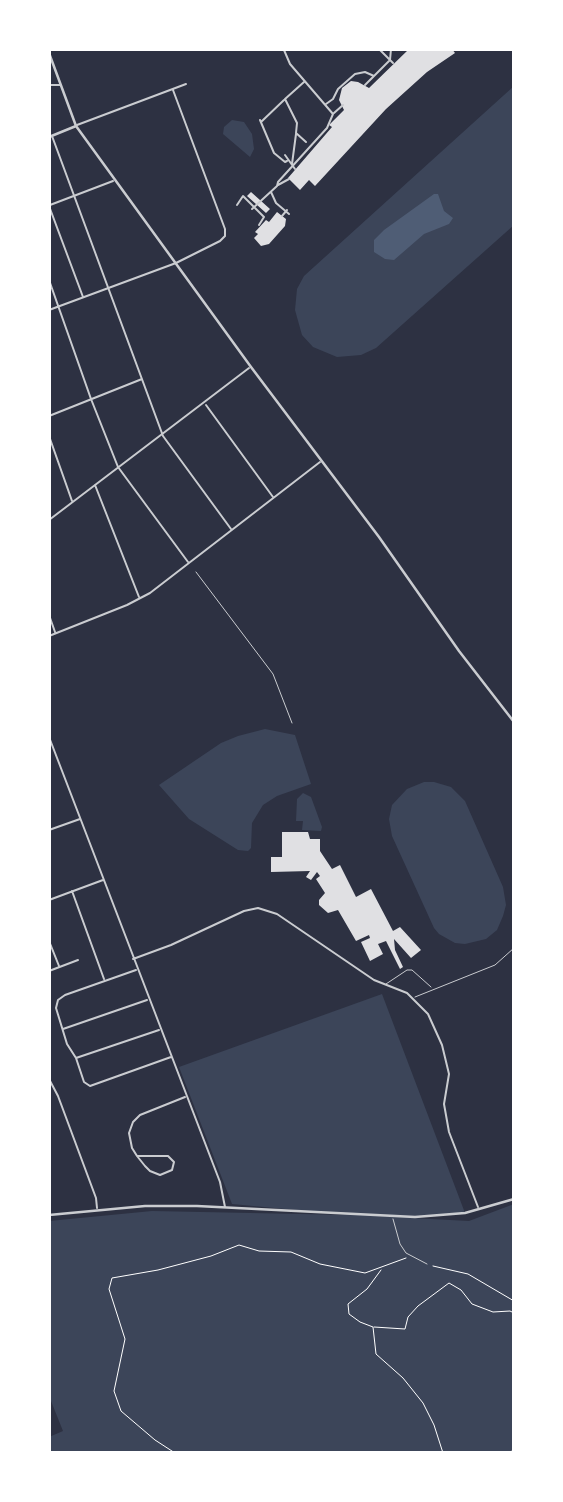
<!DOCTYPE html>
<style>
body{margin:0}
#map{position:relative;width:563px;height:1502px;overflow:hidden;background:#2d3142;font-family:Karla,sans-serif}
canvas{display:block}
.frame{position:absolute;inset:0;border:51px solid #fff;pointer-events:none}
</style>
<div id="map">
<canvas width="563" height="1502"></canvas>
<div class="frame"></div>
</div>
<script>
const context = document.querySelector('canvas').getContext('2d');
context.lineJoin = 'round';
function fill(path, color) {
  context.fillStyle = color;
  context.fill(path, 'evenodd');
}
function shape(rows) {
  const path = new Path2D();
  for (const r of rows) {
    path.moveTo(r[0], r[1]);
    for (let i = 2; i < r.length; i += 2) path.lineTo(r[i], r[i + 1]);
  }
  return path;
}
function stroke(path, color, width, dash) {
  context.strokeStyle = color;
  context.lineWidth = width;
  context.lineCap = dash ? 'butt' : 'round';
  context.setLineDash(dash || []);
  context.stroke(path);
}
const green = shape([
 [514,86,514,225,376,348,361,355,337,357,313,347,302,335,295,310,297,289,304,276],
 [232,120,244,122,252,134,254,149,250,157,223,134,224,127],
 [265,729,295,735,311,784,277,796,263,805,252,823,251,848,248,851,238,850,189,819,159,785,221,743,238,736],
 [424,782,434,782,451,787,465,801,503,887,506,905,503,916,497,930,486,939,465,944,455,943,439,934,434,928,392,836,389,819,392,805,407,789],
 [303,793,311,797,322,827,321,831,302,830,303,821,296,821,297,799],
 [382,994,465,1213,411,1218,469,1221,514,1204,514,1446,510,1453,49,1453,49,1437,63,1431,49,1396,49,1221,152,1211,349,1215,232,1204,179,1067]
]);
const water = shape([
 [434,194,438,194,444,211,453,218,449,224,424,234,394,260,385,259,374,252,374,240,384,230]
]);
const building = shape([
 [413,49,452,49,455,53,427,72,386,109,315,186,309,180,300,190,288,178,332,127,329,125,344,110,339,100,342,88,351,81,358,82,369,88,408,50,409,51],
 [251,192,270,209,266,213,247,196],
 [277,212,286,219,285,226,269,244,261,246,254,238,258,234,255,232,266,220,269,222],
 [282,832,308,832,310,839,320,839,320,851,332,869,340,865,356,897,371,889,393,931,400,927,421,950,411,958,394,939,395,950,403,967,400,969,386,941,378,944,383,954,370,961,361,942,370,938,369,935,356,941,338,910,328,913,319,905,319,900,325,893,316,879,320,876,317,872,311,880,306,877,310,871,271,872,271,857,282,857]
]);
const path = shape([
 [433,1266,468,1274,514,1301],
 [381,1270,367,1289,348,1304,349,1314,360,1322,373,1327,376,1354,403,1378,423,1403,434,1425,443,1453],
 [374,1327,405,1329,408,1317,418,1306,449,1283,461,1290,472,1304,493,1312,510,1311,514,1313],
 [175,1453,155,1440,121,1411,114,1391,125,1339,109,1289,112,1278,158,1270,211,1256,239,1245,259,1251,291,1252,320,1264,365,1273,406,1258]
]);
const service = shape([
 [196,572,273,674,292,723],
 [386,984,407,970,412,970,431,987],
 [415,997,495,965,514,948],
 [393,1219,400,1244,406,1253,427,1264]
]);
const pedestrian = shape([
 [379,49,393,63],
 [458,49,458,50],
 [304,82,285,99,297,123,296,133,306,142],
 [365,85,374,76],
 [326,104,333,99,338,89,355,74,365,72,374,76,390,60,391,49],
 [334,113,343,105],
 [260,120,274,153,285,162,287,161],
 [261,122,284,100],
 [285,155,295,169],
 [292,164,296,134],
 [278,185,289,179],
 [271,192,276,203,289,214],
 [237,205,243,196,264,217,259,225],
 [252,209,277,186,278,182,327,128,333,114,290,64,284,50],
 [282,216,287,210]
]);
const minor = shape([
 [49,85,60,85],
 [77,125,186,84],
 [52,136,163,436,231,529],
 [50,205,113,181],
 [49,206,83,297],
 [49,280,91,399,118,467,188,562],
 [49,310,176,263,220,241,225,236,225,229,173,90],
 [206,405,273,497],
 [49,416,142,379],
 [49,436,72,501],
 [95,485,139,597],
 [49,520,249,368],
 [49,615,55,632],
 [49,636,127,605,150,593,320,462],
 [49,737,220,1182,225,1207],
 [49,830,80,819],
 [72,891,104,979],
 [49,900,103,880],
 [49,941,59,966],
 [133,959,171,945,244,911,258,908,277,914,374,980,407,993,428,1014,442,1045,449,1074,444,1104,449,1132,478,1207],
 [136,970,65,995,58,1000,56,1008,67,1044,76,1058,84,1082,90,1086,171,1057],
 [49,971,78,960],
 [63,1029,147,1000],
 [76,1058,159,1030],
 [49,1079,58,1096,96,1198,97,1208],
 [137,1156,168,1156,174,1162,172,1170,160,1175,150,1171,145,1166,137,1156,132,1148,129,1133,133,1122,140,1115,185,1097]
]);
const tertiary = shape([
 [49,53,76,126,251,367,379,537,459,651,514,722],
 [49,137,76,126],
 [49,1215,145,1206,197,1206,415,1217,465,1213,514,1199],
 [512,1453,514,1448]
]);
fill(green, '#3c4559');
fill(water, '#4f5d75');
fill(building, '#e0e0e3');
stroke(path, '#fff', 1);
stroke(service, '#caccd0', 1);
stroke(pedestrian, '#caccd0', 2);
stroke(minor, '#caccd0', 2);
stroke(tertiary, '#caccd0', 2.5);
</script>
